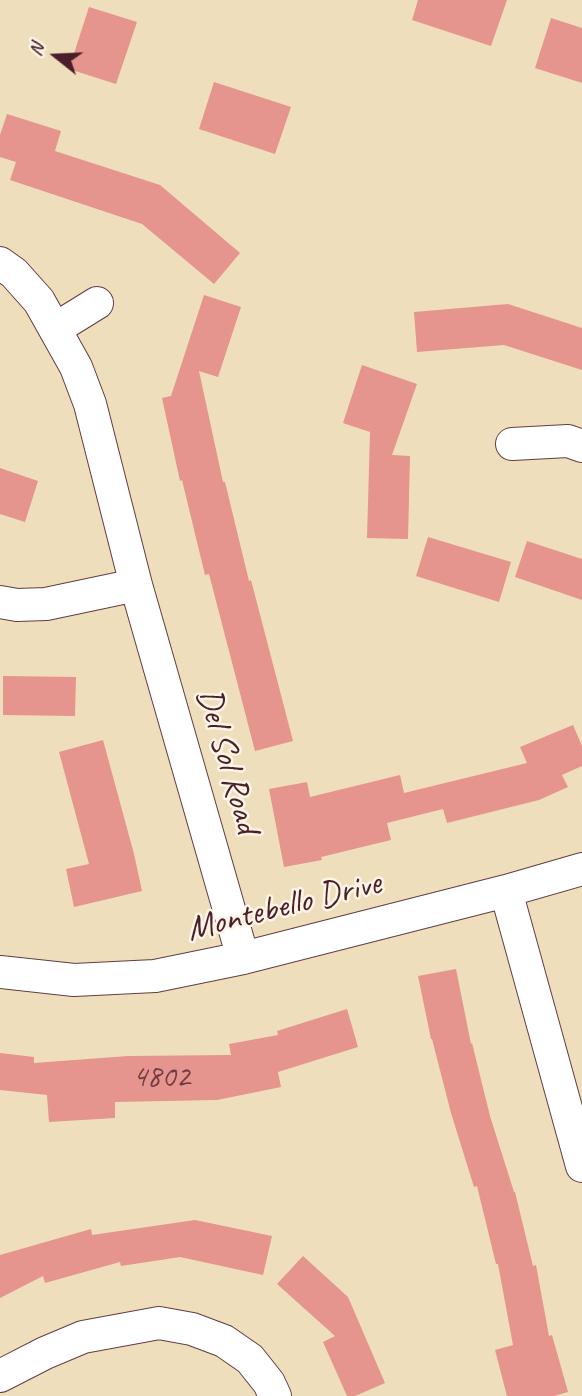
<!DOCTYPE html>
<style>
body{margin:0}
#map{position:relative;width:582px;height:1396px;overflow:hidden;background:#efdebc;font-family:Caveat,sans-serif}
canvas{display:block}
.north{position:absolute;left:21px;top:21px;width:70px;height:70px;-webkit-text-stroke:5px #fcf5e5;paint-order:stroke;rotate:288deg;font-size:19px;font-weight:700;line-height:28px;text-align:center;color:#4a1f2b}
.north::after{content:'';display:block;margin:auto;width:24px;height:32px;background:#4a1f2b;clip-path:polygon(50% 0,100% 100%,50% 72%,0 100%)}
</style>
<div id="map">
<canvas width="582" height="1396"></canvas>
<div class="north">N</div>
</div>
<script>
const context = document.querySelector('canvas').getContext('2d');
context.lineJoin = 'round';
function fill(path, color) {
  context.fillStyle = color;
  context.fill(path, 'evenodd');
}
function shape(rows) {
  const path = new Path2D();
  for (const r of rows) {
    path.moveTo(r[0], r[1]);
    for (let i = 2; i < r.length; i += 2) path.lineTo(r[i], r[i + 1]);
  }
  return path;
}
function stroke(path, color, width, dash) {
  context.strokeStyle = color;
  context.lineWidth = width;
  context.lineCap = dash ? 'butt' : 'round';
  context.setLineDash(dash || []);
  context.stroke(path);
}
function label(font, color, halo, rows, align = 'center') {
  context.font = font + ' Caveat,sans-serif';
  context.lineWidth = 5;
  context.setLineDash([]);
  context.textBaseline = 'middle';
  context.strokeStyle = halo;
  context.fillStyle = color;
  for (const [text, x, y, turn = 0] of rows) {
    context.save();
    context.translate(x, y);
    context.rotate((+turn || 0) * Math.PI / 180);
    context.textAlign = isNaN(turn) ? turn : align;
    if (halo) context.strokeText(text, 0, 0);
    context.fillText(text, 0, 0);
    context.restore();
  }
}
const building = shape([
 [418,0,507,0,491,46,412,20],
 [89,7,137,22,116,84,69,69],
 [551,18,582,28,582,83,535,68],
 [214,82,291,107,275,154,199,129],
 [7,114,61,131,55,151,160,185,240,253,214,284,142,224,10,180,16,162,0,157,0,135],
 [204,295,241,307,218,377,199,371,223,482,225,482,249,581,251,580,293,741,255,751,209,574,205,575,182,480,180,481,162,398,171,396],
 [508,304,582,328,582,370,504,345,417,352,414,312],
 [362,365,417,384,392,455,410,456,408,539,367,538,370,432,343,423],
 [0,468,38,481,25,522,0,514],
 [428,537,511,562,499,602,416,576],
 [527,541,582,559,582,600,515,577],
 [3,676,76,677,75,716,3,715],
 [573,725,582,746,582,766,562,775,568,787,539,800,447,823,443,809,387,823,391,840,321,857,322,860,284,867,269,789,307,782,310,797,400,775,404,793,527,763,520,747],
 [103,740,134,854,142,891,74,907,66,869,89,864,59,752],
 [456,969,471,1044,472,1043,490,1116,514,1192,515,1192,533,1266,536,1265,549,1336,552,1335,568,1392,554,1396,507,1396,495,1350,513,1345,498,1264,496,1264,477,1186,474,1187,451,1113,432,1039,431,1039,418,976],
 [347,1009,358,1047,278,1072,281,1087,217,1100,115,1102,115,1118,49,1122,47,1095,0,1090,0,1053,34,1057,34,1063,128,1056,231,1055,229,1044,278,1035,277,1031],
 [195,1220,272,1236,263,1275,180,1257,121,1266,120,1262,45,1283,43,1276,0,1298,0,1255,91,1229,92,1235],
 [303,1256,348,1297,385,1383,355,1396,347,1396,323,1342,335,1336,277,1284]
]);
const minor = shape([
 [0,263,14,273,39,301,76,367,90,404,136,585,243,958],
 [55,329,97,303],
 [512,444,568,441,582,446],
 [0,602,17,605,46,604,136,585],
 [506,891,582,1166],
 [0,972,74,980,155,976,243,958,506,891,582,869],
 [0,1376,45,1353,83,1337,159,1323,192,1329,224,1341,250,1359,269,1383,275,1396]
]);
const numberNames = [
 ["4802",161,1078]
];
const streetNames = [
 ["Del Sol Road",227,761,74],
 ["Montebello Drive",284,907,-14]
];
fill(building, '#e5948e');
stroke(minor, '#633c41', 34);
stroke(minor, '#fff', 32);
label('32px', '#713c44', null, numberNames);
label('35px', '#4a1f2b', '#fcf5e5', streetNames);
</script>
